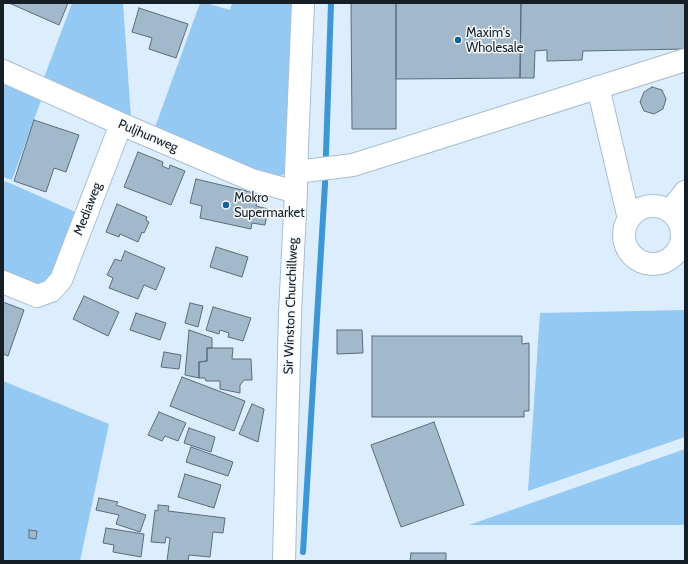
<!DOCTYPE html>
<style>
body{margin:0}
#map{position:relative;width:688px;height:564px;overflow:hidden;background:#dceefe;font-family:Cabin,sans-serif}
canvas{display:block}
.frame{position:absolute;inset:0;border:4px solid #171f26;pointer-events:none}
</style>
<div id="map">
<canvas width="688" height="564"></canvas>
<div class="frame"></div>
</div>
<script>
const context = document.querySelector('canvas').getContext('2d');
context.lineJoin = 'round';
function fill(path, color) {
  context.fillStyle = color;
  context.fill(path, 'evenodd');
}
function shape(rows) {
  const path = new Path2D();
  for (const r of rows) {
    if (r.length === 3) {
      path.moveTo(r[0] + r[2], r[1]);
      path.arc(r[0], r[1], r[2], 0, 2 * Math.PI);
      continue;
    }
    path.moveTo(r[0], r[1]);
    for (let i = 2; i < r.length; i += 2) path.lineTo(r[i], r[i + 1]);
  }
  return path;
}
function stroke(path, color, width, dash) {
  context.strokeStyle = color;
  context.lineWidth = width;
  context.lineCap = dash ? 'butt' : 'round';
  context.setLineDash(dash || []);
  context.stroke(path);
}
function label(font, color, halo, rows, align = 'center') {
  context.font = font + ' Cabin,sans-serif';
  context.lineWidth = 3;
  context.setLineDash([]);
  context.textBaseline = 'middle';
  context.strokeStyle = halo;
  context.fillStyle = color;
  for (const [text, x, y, turn = 0] of rows) {
    context.save();
    context.translate(x, y);
    context.rotate((+turn || 0) * Math.PI / 180);
    context.textAlign = isNaN(turn) ? turn : align;
    if (halo) context.strokeText(text, 0, 0);
    context.fillText(text, 0, 0);
    context.restore();
  }
}
const green = shape([
 [72,3,123,3,131,118,42,83],
 [200,3,206,3,230,10,232,3,292,3,285,169,284,174,280,176,263,174,154,130],
 [3,82,42,98,12,180,3,177],
 [5,181,80,214,57,275,40,287,3,278,3,186],
 [685,310,685,437,528,491,540,313],
 [3,381,109,424,80,561,3,561],
 [685,449,685,525,469,525]
]);
const stream = shape([
 [303,552,325,184,331,3]
]);
const building = shape([
 [9,3,68,3,59,25,9,3],
 [351,3,396,3,396,129,352,129,351,3],
 [396,3,521,3,520,78,396,79,396,3],
 [521,3,685,3,685,49,583,51,582,60,547,61,547,50,535,51,534,78,520,78,521,3],
 [139,8,188,24,176,58,149,49,152,38,132,32,139,8],
 [652,87,662,90,666,99,663,109,654,114,644,111,640,102,644,92,652,87],
 [34,120,79,135,66,172,54,168,46,192,14,181,34,120],
 [138,152,163,162,162,166,169,169,170,165,185,171,171,205,124,187,138,152],
 [196,179,259,194,256,206,268,209,265,225,252,223,251,229,200,218,202,206,190,203,196,179],
 [117,204,147,217,146,220,149,222,144,233,142,232,138,242,120,234,119,237,106,232,117,204],
 [216,247,248,257,242,277,210,267,216,247],
 [125,251,165,268,156,290,144,285,138,299,109,288,113,278,107,275,115,259,121,261,125,251],
 [84,296,119,312,108,336,73,319,84,296],
 [3,302,24,310,8,356,3,354,3,302],
 [190,303,203,306,198,327,185,323,190,303],
 [213,307,251,318,243,341,228,337,229,333,220,330,219,334,206,330,213,307],
 [136,313,166,323,160,340,130,330,136,313],
 [189,330,212,338,212,348,207,348,207,361,199,362,199,378,185,375,189,330],
 [337,330,362,330,363,353,337,354,337,330],
 [372,336,522,336,522,344,529,343,529,411,524,411,524,417,372,417,372,336],
 [207,348,233,348,232,359,251,359,252,380,244,380,240,385,240,393,220,389,220,381,206,381,205,378,199,378,199,362,207,361,207,348],
 [164,352,181,355,179,369,161,367,164,352],
 [182,377,245,401,234,431,170,406,182,377],
 [252,404,264,409,258,442,239,434,252,404],
 [159,412,186,423,178,441,165,436,162,441,148,435,159,412],
 [434,422,464,505,401,527,371,445,434,422],
 [189,428,215,437,211,452,184,443,189,428],
 [191,447,233,462,228,476,186,462,191,447],
 [185,474,221,485,214,508,178,497,185,474],
 [99,498,118,502,116,505,146,515,140,532,116,524,119,515,96,510,99,498],
 [158,505,169,506,168,511,225,518,223,533,213,532,210,557,189,555,188,561,167,561,170,538,166,537,165,543,151,542,155,510,158,511,158,505],
 [106,528,144,534,141,557,113,552,114,545,103,543,106,528],
 [29,530,37,531,36,539,29,538,29,530],
 [411,553,446,553,446,561,410,561,411,553]
]);
const minor = shape([
 [3,71,121,124,252,180,296,192],
 [598,87,629,219],
 [296,172,353,165,685,60],
 [653,235,29],
 [670,211,685,192],
 [3,282,37,296,51,291,61,280,121,124],
 [284,561,290,313,296,192,296,172,303,3]
]);
const markers = [
 [458,40,4,"#146194"],
 [226,205,4,"#146194"]
];
const poiNames = [
 ["Maxim's",466,33],
 ["Wholesale",466,48],
 ["Mokro",234,198],
 ["Supermarket",234,213]
];
const streetNames = [
 ["Puljhunweg",148,136,23],
 ["Mediaweg",88,209,-69],
 ["Sir Winston Churchillweg",291,306,-88]
];
fill(green, '#94c9f4');
stroke(stream, '#3d97d7', 6);
fill(building, '#a2b8cb');
stroke(building, '#586c7d', 1);
stroke(minor, '#a8bed1', 24);
stroke(minor, '#fff', 22);
for (const [x, y, r, color] of markers) {
  const dot = new Path2D();
  dot.arc(x, y, r, 0, 2 * Math.PI);
  context.fillStyle = color;
  context.fill(dot);
  stroke(dot, '#f5fafe', 1.5);
}
label('13px', '#171f26', '#f5fafe', poiNames, 'left');
label('13px', '#171f26', '#f5fafe', streetNames);
</script>
